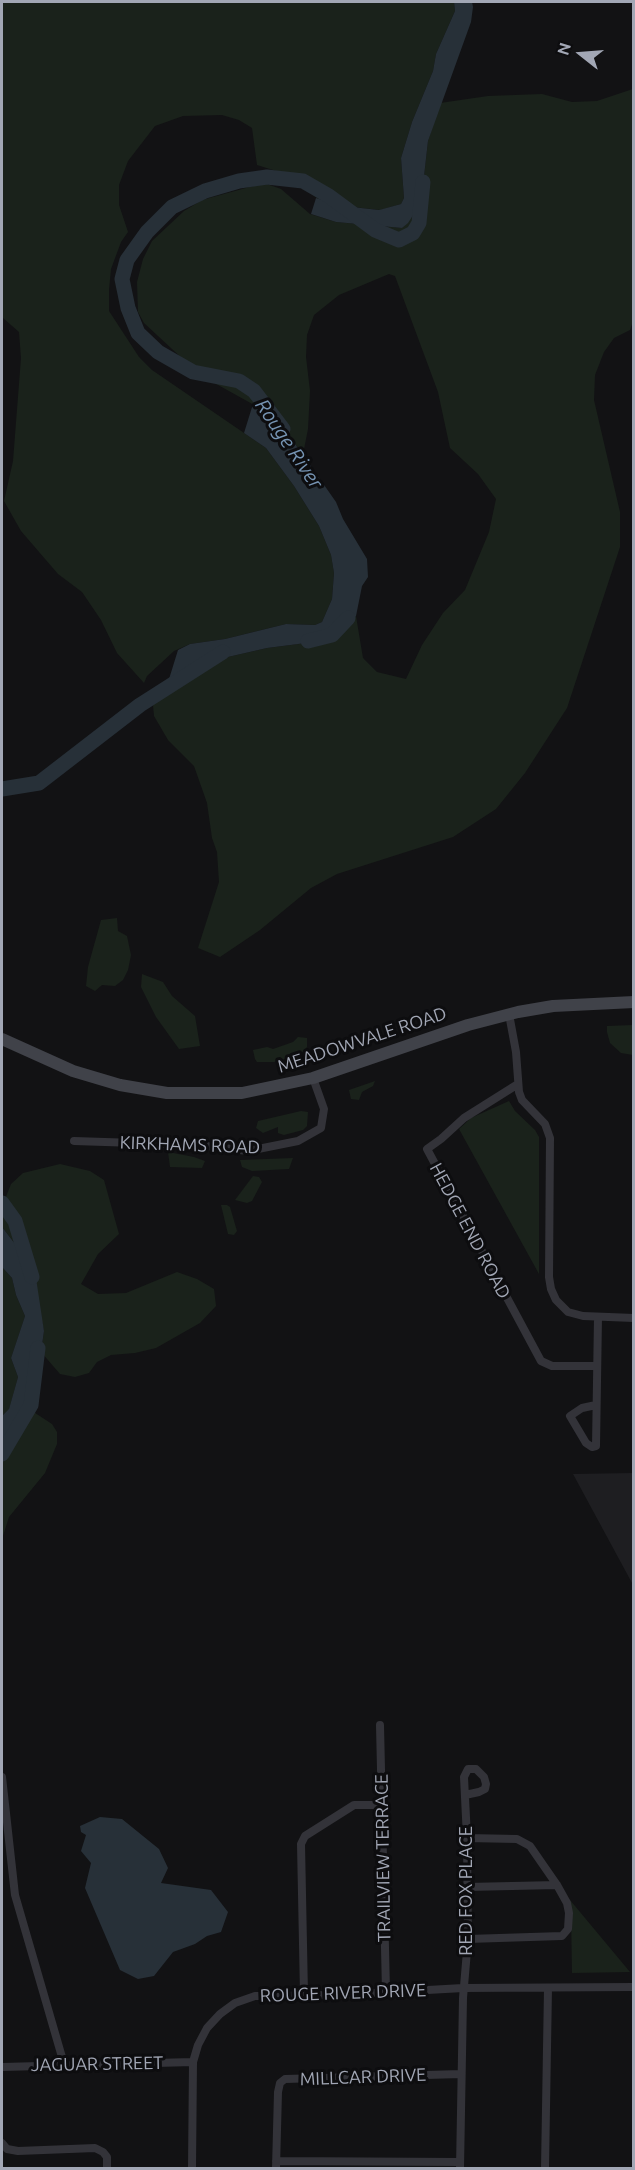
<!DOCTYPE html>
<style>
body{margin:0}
#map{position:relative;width:635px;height:2170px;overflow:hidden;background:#121214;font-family:Ubuntu,sans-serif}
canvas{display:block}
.frame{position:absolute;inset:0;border:3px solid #a2a7b5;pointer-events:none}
.north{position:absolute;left:551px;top:24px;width:60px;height:60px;-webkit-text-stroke:4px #0d0d0f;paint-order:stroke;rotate:287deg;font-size:16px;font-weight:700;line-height:24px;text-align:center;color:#a2a7b5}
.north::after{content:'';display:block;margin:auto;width:21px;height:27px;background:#a2a7b5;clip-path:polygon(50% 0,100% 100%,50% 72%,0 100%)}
</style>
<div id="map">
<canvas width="635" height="2170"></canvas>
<div class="frame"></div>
<div class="north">N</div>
</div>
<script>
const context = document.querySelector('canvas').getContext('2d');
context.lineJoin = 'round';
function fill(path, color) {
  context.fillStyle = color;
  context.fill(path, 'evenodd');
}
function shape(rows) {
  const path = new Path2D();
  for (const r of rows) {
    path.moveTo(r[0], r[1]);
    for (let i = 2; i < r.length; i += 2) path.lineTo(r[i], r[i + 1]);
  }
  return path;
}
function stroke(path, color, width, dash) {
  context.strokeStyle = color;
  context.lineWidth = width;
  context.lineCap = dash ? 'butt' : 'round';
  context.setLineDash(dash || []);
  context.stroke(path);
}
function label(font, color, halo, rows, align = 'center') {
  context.font = font + ' Ubuntu,sans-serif';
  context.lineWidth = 6;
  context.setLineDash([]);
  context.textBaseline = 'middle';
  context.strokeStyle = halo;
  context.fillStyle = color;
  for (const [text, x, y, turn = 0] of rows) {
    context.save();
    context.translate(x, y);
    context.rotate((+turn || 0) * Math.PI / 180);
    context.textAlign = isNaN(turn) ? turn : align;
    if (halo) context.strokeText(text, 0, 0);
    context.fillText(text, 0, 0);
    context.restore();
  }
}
const built = shape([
 [633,1473,633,1474,632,1583,573,1474]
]);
const green = shape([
 [2,2,454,2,455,11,436,54,433,71,412,122,401,158,404,198,401,204,380,210,343,206,318,199,289,175,257,165,252,128,239,120,222,115,183,116,155,126,128,161,119,185,119,205,128,232,121,242,111,269,109,290,109,311,139,357,152,370,266,448,294,486,319,526,331,555,334,573,332,599,322,622,315,625,286,624,225,639,190,644,174,651,147,676,144,683,117,653,101,620,82,592,58,574,21,531,4,501,13,461,21,358,19,332,3,318,2,313],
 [633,89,633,321,630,330,614,338,604,352,595,375,594,400,620,512,620,547,567,708,525,773,496,809,453,837,337,874,311,888,260,930,220,957,198,948,219,882,217,852,212,838,207,803,194,766,168,740,154,716,153,705,186,668,193,665,267,648,314,642,345,628,356,616,363,658,377,672,406,679,422,645,443,613,465,590,489,532,496,499,478,474,450,448,438,392,395,276,389,274,339,295,314,315,307,335,306,357,310,391,308,429,304,449,301,452,274,416,200,375,144,323,138,312,137,282,143,259,152,241,184,211,202,200,264,183,281,189,310,214,336,222,402,228,421,203,428,141,440,103,488,96,542,94,572,102,597,101],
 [117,918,118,931,127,936,131,955,128,970,123,980,115,986,102,985,95,991,86,986,88,967,101,920],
 [142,974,163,982,172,996,195,1016,200,1046,179,1049,156,1017,141,987],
 [633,1025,633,1055,621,1053,610,1043,607,1032,607,1026],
 [298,1037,307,1038,307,1047,300,1055,274,1062,257,1062,255,1059,253,1050,267,1047,273,1049,293,1042],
 [375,1081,373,1086,362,1092,359,1100,351,1099,349,1090],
 [509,1101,515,1111,535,1130,539,1137,539,1274,459,1129,471,1118],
 [301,1111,308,1112,307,1126,303,1130,284,1135,278,1133,278,1127,263,1133,256,1128,258,1121],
 [168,1152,194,1157,205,1161,202,1168,170,1167],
 [293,1158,289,1169,252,1171,242,1167,240,1160],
 [60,1164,90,1171,104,1180,119,1234,98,1254,81,1284,98,1294,126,1293,177,1272,197,1279,214,1289,216,1306,200,1323,156,1348,135,1353,111,1355,97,1362,89,1373,75,1377,60,1374,41,1352,44,1331,29,1262,2,1227,2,1207,11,1184,23,1173],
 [253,1176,259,1177,262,1182,252,1201,247,1203,235,1200],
 [221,1205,227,1205,230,1207,237,1231,234,1235,228,1234],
 [2,1267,12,1278,16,1295,25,1316,11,1358,18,1377,9,1410,2,1416],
 [29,1409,52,1424,57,1432,57,1444,45,1473,9,1517,2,1539,2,1452,13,1441,27,1417],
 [565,1894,630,1972,572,1973,571,1914]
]);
const water = shape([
 [454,2,472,2,473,7,471,22,428,141,421,203,408,223,402,228,336,222,311,214,316,198,343,206,379,210,401,204,404,198,401,158,412,122,433,71,436,54,455,11],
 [253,404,274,416,301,452,336,502,343,519,367,559,368,577,362,586,356,616,345,628,314,642,267,648,193,665,186,668,165,692,178,650,190,644,225,639,286,624,315,625,322,622,332,599,334,573,331,555,319,526,294,486,266,448,244,433],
 [2,1227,29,1262,36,1278,44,1331,41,1352,32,1379,27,1417,13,1441,2,1452,2,1416,9,1409,18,1377,11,1358,25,1316,16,1295,12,1278,2,1267],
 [100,1817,122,1819,159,1849,168,1868,161,1883,211,1890,228,1912,221,1932,207,1936,195,1944,173,1952,154,1976,138,1979,120,1970,85,1888,91,1863,81,1851,86,1835,81,1832,80,1826]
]);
const river = shape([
 [283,429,254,391,239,381,193,372,158,352,138,333,128,308,122,279,127,260,147,232,172,207,205,191,239,181,267,177,303,181,329,196,375,230,399,240,413,233,419,223,423,182],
 [308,641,332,635,348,618],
 [2,789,39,783,140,705,223,652],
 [2,1203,15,1221,32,1277],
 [2,1454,31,1405,38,1348]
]);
const minor = shape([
 [509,1014,516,1052,519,1092,522,1100,545,1124,550,1138,549,1277,551,1289,556,1300,568,1312,583,1316,634,1318],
 [518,1084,464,1118,441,1139,427,1149,541,1361,552,1366,597,1366],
 [74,1141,198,1145,248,1151,298,1141,321,1128,324,1109,313,1078],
 [596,1405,582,1408,570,1416,586,1443,592,1447,596,1446,598,1317],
 [380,1725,386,1992],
 [2,1777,15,1895,64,2064],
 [467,1838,517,1839,530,1846,557,1885,567,1903,569,1913,568,1929,562,1936,468,1939],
 [467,1887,557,1885],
 [304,1994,301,1844,305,1836,354,1805,382,1805],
 [2,2067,193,2062],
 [2,2143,7,2149,18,2151,95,2148,103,2152,107,2157,107,2168],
 [276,2161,460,2162],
 [192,2168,193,2062,198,2045,207,2028,220,2014,235,2003,255,1996,339,1995,463,1988,634,1987],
 [276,2168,278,2092,280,2083,285,2079,461,2074],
 [460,2168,463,1998,468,1939,467,1838,464,1777,468,1769,476,1769,484,1777,486,1784,485,1789,479,1792,465,1795],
 [545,2168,548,1988]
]);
const secondary = shape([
 [2,1039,73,1071,120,1085,167,1093,242,1093,313,1078,468,1025,518,1012,553,1006,634,1002]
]);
const streetNames = [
 ["MEADOWVALE ROAD",362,1040,-18],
 ["KIRKHAMS ROAD",190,1145,2],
 ["HEDGE END ROAD",470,1231,62],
 ["TRAILVIEW TERRACE",383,1858,-91],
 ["RED FOX PLACE",466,1891,-90],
 ["ROUGE RIVER DRIVE",343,1993,-2],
 ["JAGUAR STREET",97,2064,-1],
 ["MILLCAR DRIVE",363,2077,-2]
];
const waterNames = [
 ["Rouge River",289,444,56]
];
fill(built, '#1e1e21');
fill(green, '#1a221b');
fill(water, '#273038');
stroke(river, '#273038', 15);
stroke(minor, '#333339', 8);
stroke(secondary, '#404249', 12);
label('18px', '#a2a7b5', '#0d0d0f', streetNames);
label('italic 20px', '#7694b3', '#0d0d0f', waterNames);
</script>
